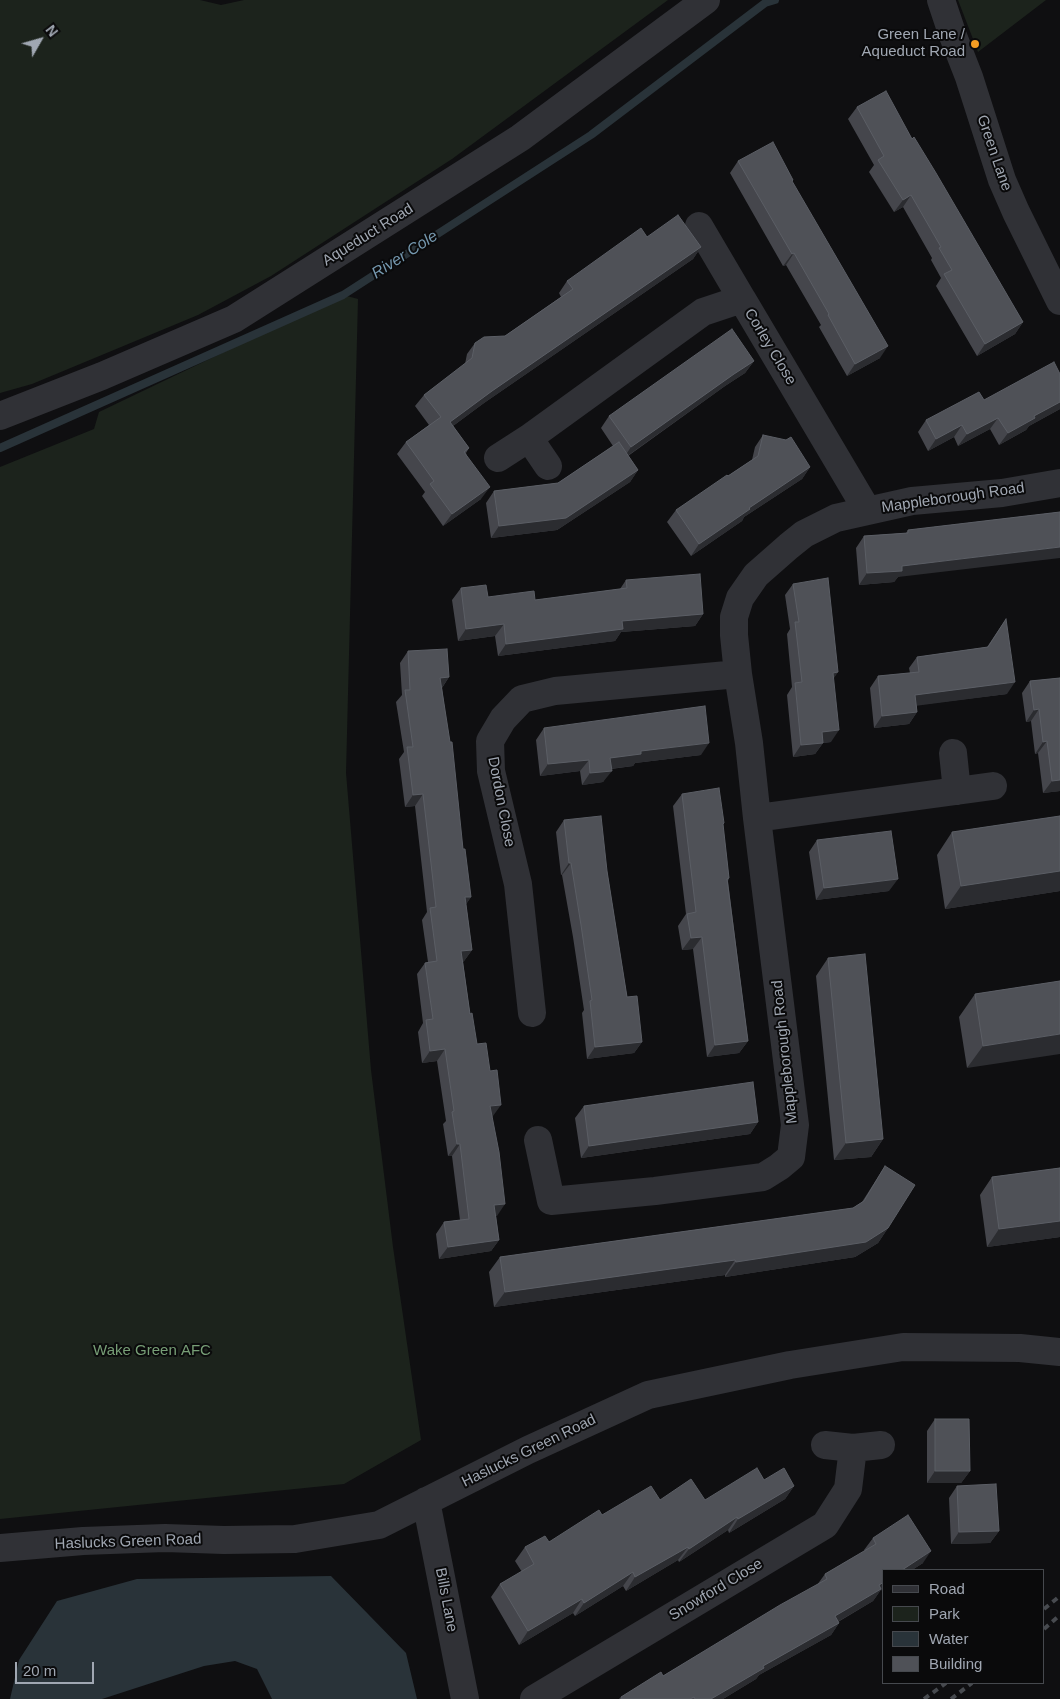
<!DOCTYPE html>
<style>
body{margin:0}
#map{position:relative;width:1060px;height:1699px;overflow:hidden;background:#0f0f11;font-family:Arial,sans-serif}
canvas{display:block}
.legend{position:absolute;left:882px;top:1569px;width:162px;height:115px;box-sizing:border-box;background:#0a0a0b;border:1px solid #46494e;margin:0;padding:6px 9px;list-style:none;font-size:15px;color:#a0a7b2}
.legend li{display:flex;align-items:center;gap:10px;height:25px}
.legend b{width:25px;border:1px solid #46494e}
.north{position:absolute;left:15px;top:15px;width:50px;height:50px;-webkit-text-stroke:4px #0a0a0b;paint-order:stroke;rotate:52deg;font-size:14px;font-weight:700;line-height:20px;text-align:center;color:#a0a7b2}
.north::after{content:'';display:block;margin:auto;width:18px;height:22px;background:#a0a7b2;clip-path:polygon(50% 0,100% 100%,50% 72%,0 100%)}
.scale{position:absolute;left:15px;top:1662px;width:79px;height:22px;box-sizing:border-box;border:2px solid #a0a7b2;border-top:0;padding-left:6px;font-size:15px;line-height:18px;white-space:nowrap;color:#a0a7b2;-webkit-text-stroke:4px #0a0a0b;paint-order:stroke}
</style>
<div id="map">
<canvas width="1060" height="1699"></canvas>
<ul class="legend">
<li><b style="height:6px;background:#303136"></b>Road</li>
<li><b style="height:14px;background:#1c231c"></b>Park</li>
<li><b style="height:14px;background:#293339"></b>Water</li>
<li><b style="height:14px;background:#4f5157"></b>Building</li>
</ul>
<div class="north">N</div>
<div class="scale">20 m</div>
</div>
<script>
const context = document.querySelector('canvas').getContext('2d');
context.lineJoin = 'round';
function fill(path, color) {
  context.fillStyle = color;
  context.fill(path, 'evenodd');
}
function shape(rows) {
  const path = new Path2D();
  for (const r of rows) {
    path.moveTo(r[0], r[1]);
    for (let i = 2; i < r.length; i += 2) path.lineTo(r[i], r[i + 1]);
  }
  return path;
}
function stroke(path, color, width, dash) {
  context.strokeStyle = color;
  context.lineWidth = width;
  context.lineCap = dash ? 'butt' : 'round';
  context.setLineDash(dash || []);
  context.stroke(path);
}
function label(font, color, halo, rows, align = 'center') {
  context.font = font + ' Arial,sans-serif';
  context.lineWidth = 4;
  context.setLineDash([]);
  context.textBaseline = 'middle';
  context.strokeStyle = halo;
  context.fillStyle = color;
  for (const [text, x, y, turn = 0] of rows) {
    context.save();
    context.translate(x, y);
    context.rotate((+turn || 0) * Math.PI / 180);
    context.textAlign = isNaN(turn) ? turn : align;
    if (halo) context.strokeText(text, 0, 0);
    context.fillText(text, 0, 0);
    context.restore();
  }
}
const green = shape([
 [0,0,200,0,221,5,244,0,668,0,452,159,271,276,198,315,32,384,0,393],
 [958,0,1046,0,978,52],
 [343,295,358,299,346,773,371,1070,393,1247,421,1440,344,1484,0,1519,0,467,94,429,99,412]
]);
const water = shape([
 [331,1576,406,1653,417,1699,272,1699,257,1669,235,1661,204,1666,102,1699,10,1699,19,1660,57,1601,137,1579]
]);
const stream = shape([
 [0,448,343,295,591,135,765,3,775,0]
]);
const minor = shape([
 [941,0,953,36,969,77,1002,180,1016,212,1060,301],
 [699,226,742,299],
 [0,416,102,376,234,319,520,138,706,0],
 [529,438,548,466],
 [498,458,529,438,703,312,742,299,867,510],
 [953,753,957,791],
 [757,818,993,786],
 [532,1013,518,884,491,771,490,741,503,719,522,699,555,691,738,674],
 [538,1140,551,1201,655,1191,763,1177,779,1167,791,1157,795,1125,757,818,749,743,738,674,734,635,734,617,740,598,756,575,789,546,804,534,836,518,912,501,1002,493,1060,483],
 [825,1445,853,1448,881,1445],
 [426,1501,465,1699],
 [0,1548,83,1541,165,1538,224,1540,295,1539,379,1525,528,1450,648,1395,790,1365,903,1347,1020,1348,1060,1352],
 [534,1699,825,1525,848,1489,853,1448]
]);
const rail = shape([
 [1044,1609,1060,1596],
 [1044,1629,1060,1615],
 [924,1699,946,1683],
 [951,1699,972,1683]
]);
const wall = shape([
 [857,107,912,139,1023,322,1015,334,977,356,936,286,941,278,931,260,932,258,903,207,894,212,869,172,874,165,848,119],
 [738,161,793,180,792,182,880,358,847,376,819,327,821,325,786,265,783,266,730,173],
 [647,237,701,247,693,259,484,403,453,426,469,448,466,453,481,499,443,526,422,496,425,492,397,454,406,442,429,425,415,406,424,395,465,364,467,354,475,343,505,336,561,297,559,293,567,281],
 [754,361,745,373,725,386,628,456,638,470,630,482,557,530,491,538,486,503,494,491,558,483,613,446,601,428,609,416],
 [1060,374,1060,409,1029,426,1026,430,999,445,990,429,958,446,954,437,928,451,918,432,926,420],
 [763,435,810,467,802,479,744,517,742,521,691,556,667,522,676,510,752,460,755,447],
 [1060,512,898,577,894,582,859,585,856,548,864,536,906,533,908,530],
 [626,580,703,614,695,626,621,632,615,641,498,656,495,636,458,641,452,600,461,588,488,597,535,600,620,589],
 [793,584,838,672,833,678,831,742,823,743,815,754,793,757,787,695,792,687,787,634,790,629,785,595],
 [1006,619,1007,694,917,705,917,712,909,724,874,728,870,688,878,676,910,673,909,668,917,657,987,647],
 [408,651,449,677,442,688,463,849,471,897,466,904,472,950,464,961,463,962,470,1014,493,1116,492,1117,497,1216,496,1216,499,1240,491,1251,439,1259,436,1234,444,1222,460,1220,452,1156,448,1156,443,1124,446,1121,437,1061,422,1063,418,1032,423,1023,417,974,425,963,428,962,422,920,427,912,415,806,405,807,399,759,404,752,396,702,402,695,400,663],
 [1060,678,1060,791,1043,793,1038,753,1035,754,1031,721,1026,722,1022,693,1030,681],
 [544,728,701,755,635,763,633,766,611,769,603,782,582,785,580,771,540,776,536,740],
 [682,794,723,825,729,878,728,881,748,1041,739,1053,707,1057,693,949,682,950,678,926,686,914,673,806],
 [1060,816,1060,891,945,909,937,855,952,832],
 [564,820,607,871,627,997,642,1042,634,1053,587,1059,582,1013,584,1010,573,937,562,875,561,875,556,832],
 [817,840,889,891,816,900,809,852],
 [828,958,883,1139,871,1157,834,1160,816,976],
 [1060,981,967,1068,959,1017,975,994],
 [584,1106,758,1122,750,1134,581,1158,575,1118],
 [885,1166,888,1228,878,1243,855,1257,725,1277,725,1275,494,1307,489,1272,500,1257,853,1208,862,1202],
 [1060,1168,1060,1237,987,1247,980,1195,992,1177],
 [935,1419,970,1471,961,1483,927,1483,927,1431],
 [764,1480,794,1486,785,1499,729,1533,728,1530,679,1562,678,1560,626,1591,623,1586,575,1616,573,1613,519,1645,491,1597,500,1584,522,1572,515,1561,525,1547,549,1542,602,1515,660,1500,705,1500],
 [957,1486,999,1531,990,1543,951,1544,949,1498],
 [873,1538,923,1563,912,1570,884,1570,880,1591,873,1601,838,1622,839,1623,831,1635,759,1675,756,1679,723,1699,619,1699,621,1697,663,1676,817,1585,825,1574,865,1551,864,1550]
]);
const shadedWall = shape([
 [911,195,903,207,894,212,903,200],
 [701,247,693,259,484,403,442,434,450,422,492,391],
 [794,253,786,265,783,266,792,254],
 [1023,322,1015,334,977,356,985,344],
 [888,346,880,358,847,376,855,364],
 [754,361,745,373,725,386,623,459,631,447,734,374],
 [1060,402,1060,409,1029,426,1026,430,999,445,1008,433,1034,416],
 [998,418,990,429,958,446,967,434],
 [962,425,954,437,928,451,936,439],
 [810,467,802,479,744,517,742,521,691,556,699,544,749,508],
 [638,470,630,482,557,530,491,538,499,526],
 [490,487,481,499,443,526,452,514],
 [1060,547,1060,558,898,577,894,582,859,585,867,573,902,566],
 [703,614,695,626,621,632,615,641,498,656,506,644,622,621],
 [504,624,495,636,458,641,466,629],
 [838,672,830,684,833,673],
 [449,677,441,689,440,678],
 [1015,682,1007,694,907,707,915,695],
 [1039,709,1031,721,1026,722,1034,710],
 [917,712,909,724,874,728,882,716],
 [839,730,831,742,823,743,815,754,793,757,801,745,822,732],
 [1047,741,1038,753,1035,754,1043,742],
 [709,743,701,755,635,763,633,766,601,770,610,758,641,751],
 [589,760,580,771,540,776,548,764],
 [612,771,603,782,582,785,590,773],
 [1060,780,1060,791,1043,793,1052,781],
 [423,794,415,806,405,807,413,795],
 [569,863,571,863,562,875,561,875],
 [1060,871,1060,891,945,909,961,886],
 [898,879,889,891,816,900,824,888],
 [465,897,471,897,463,909],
 [702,937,693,949,682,950,691,938],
 [472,950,464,961,453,963,461,951],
 [1060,1034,1060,1054,967,1068,983,1046],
 [748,1041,739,1053,707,1057,715,1045],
 [642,1042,634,1053,587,1059,595,1047],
 [445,1049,437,1061,422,1063,430,1051],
 [501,1105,493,1116,482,1118,490,1106],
 [758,1122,750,1134,581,1158,589,1146],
 [883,1139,871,1157,834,1160,846,1143],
 [457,1144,460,1144,452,1156,448,1156],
 [505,1204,497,1216,486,1217,494,1205],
 [1060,1221,1060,1237,987,1247,999,1229],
 [888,1228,878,1243,855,1257,725,1277,736,1262],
 [499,1240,491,1251,439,1259,448,1247],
 [735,1260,725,1275,494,1307,505,1292],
 [935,1471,970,1471,961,1483,927,1483],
 [794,1486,785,1499,729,1533,738,1519],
 [737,1517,728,1530,679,1562,689,1549],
 [999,1531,990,1543,951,1544,959,1532],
 [688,1547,678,1560,626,1591,635,1577],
 [931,1551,923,1563,912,1570,902,1570],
 [633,1572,623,1586,575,1616,584,1603],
 [884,1582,884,1589,880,1591,873,1601,827,1628,835,1616],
 [582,1599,573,1613,519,1645,528,1631],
 [839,1623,831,1635,759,1675,756,1679,723,1699,711,1699,763,1666]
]);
const building = shape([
 [886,91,912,139,914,137,936,173,1023,322,985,344,944,274,952,270,939,248,941,247,911,195,903,200,878,160,884,156,857,107,886,91],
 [773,142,793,180,792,181,888,346,855,364,828,315,829,314,794,253,792,254,738,161,773,142],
 [678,215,701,247,492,391,450,422,469,448,464,452,490,487,452,514,430,484,434,481,406,442,441,417,424,395,472,358,475,343,484,337,505,336,573,289,567,281,641,228,647,237,678,215],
 [732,329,754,361,734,374,631,447,609,416,732,329],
 [1054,362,1060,374,1060,402,1034,416,1035,418,1008,433,998,418,967,434,962,425,936,439,926,420,979,392,984,400,1054,362],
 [763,435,786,440,791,437,810,467,749,508,750,509,699,544,676,510,727,475,728,476,758,456,763,435],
 [619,442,638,470,566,518,499,526,494,491,558,483,619,442],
 [1060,512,1060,547,902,566,902,571,867,573,864,536,908,533,908,530,1060,512],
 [700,574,703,614,622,621,623,629,506,644,504,624,466,629,461,588,486,585,488,597,534,591,535,600,627,588,626,580,700,574],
 [828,578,838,672,833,673,839,730,822,732,823,743,801,745,795,683,802,682,795,622,799,622,793,584,828,578],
 [1006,619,1015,682,915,695,917,712,882,716,878,676,919,672,917,657,988,647,1006,619],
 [447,649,449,677,440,678,450,742,452,742,463,849,465,849,471,897,465,897,472,950,461,951,470,1014,472,1013,477,1044,486,1043,490,1071,497,1070,501,1105,490,1106,499,1152,505,1204,494,1205,499,1240,448,1247,444,1222,469,1219,460,1144,457,1144,452,1112,454,1111,445,1049,430,1051,426,1020,433,1019,425,963,437,961,430,908,436,907,423,794,413,795,407,747,413,747,405,690,410,690,408,651,447,649],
 [1060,678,1060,780,1052,781,1047,741,1043,742,1039,709,1034,710,1030,681,1060,678],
 [705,706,709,743,641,751,641,754,610,758,612,771,590,773,589,760,548,764,544,728,705,706],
 [719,788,724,823,723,824,729,878,727,879,748,1041,715,1045,702,937,691,938,687,914,696,912,682,794,719,788],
 [601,816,607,871,627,997,637,996,642,1042,595,1047,590,1001,592,1000,581,925,571,863,569,863,564,820,601,816],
 [1060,816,1060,871,961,886,952,832,1060,816],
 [891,831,898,879,824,888,817,840,891,831],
 [865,954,883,1139,846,1143,828,958,865,954],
 [1060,981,1060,1034,983,1046,975,994,1060,981],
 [753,1082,758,1122,589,1146,584,1106,753,1082],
 [885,1166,915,1185,888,1228,866,1242,736,1262,735,1260,505,1292,500,1257,853,1208,864,1201,885,1166],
 [1060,1168,1060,1221,999,1229,992,1177,1060,1168],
 [935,1419,969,1419,970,1471,935,1471,935,1419],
 [757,1468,764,1480,784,1468,794,1486,738,1519,737,1517,689,1549,688,1547,635,1577,633,1572,584,1603,582,1599,528,1631,500,1584,534,1564,525,1547,545,1536,549,1542,599,1510,602,1515,651,1486,660,1500,691,1479,705,1500,757,1468],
 [996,1484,999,1531,959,1532,957,1486,996,1484],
 [908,1515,931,1551,902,1570,884,1570,884,1582,879,1585,881,1589,835,1616,839,1623,763,1666,764,1668,711,1699,695,1699,694,1697,690,1699,622,1699,621,1697,661,1672,663,1676,780,1605,827,1579,825,1574,876,1544,873,1538,908,1515]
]);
const markers = [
 [975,44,5,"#f49d23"]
];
const poiNames = [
 ["Green Lane /",965,35],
 ["Aqueduct Road",965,52]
];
const streetNames = [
 ["Green Lane",994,153,71],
 ["Aqueduct Road",368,235,-32],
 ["Corley Close",770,347,59],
 ["Mappleborough Road",953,498,-8],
 ["Dordon Close",501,802,79],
 ["Mappleborough Road",785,1052,-96],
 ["Haslucks Green Road",529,1451,-26],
 ["Haslucks Green Road",128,1542,-2],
 ["Snowford Close",716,1590,-31],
 ["Bills Lane",446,1600,79]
];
const parkNames = [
 ["Wake Green AFC",152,1351]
];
const waterNames = [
 ["River Cole",405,255,-33]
];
fill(green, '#1c231c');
fill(water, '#293339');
stroke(stream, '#293339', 8);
stroke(minor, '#303136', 28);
stroke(rail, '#474a4f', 4, [6, 5]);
fill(wall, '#45464c');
fill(shadedWall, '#2b2c30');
fill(building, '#4f5157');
stroke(building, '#5b5e65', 1);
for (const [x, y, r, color] of markers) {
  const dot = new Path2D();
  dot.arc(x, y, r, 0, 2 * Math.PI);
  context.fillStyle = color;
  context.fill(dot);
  stroke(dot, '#0a0a0b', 2);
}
label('15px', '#a0a7b2', '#0a0a0b', poiNames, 'right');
label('15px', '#a0a7b2', '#0a0a0b', streetNames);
label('15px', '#779e76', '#0a0a0b', parkNames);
label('italic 16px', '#7598af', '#0a0a0b', waterNames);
</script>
